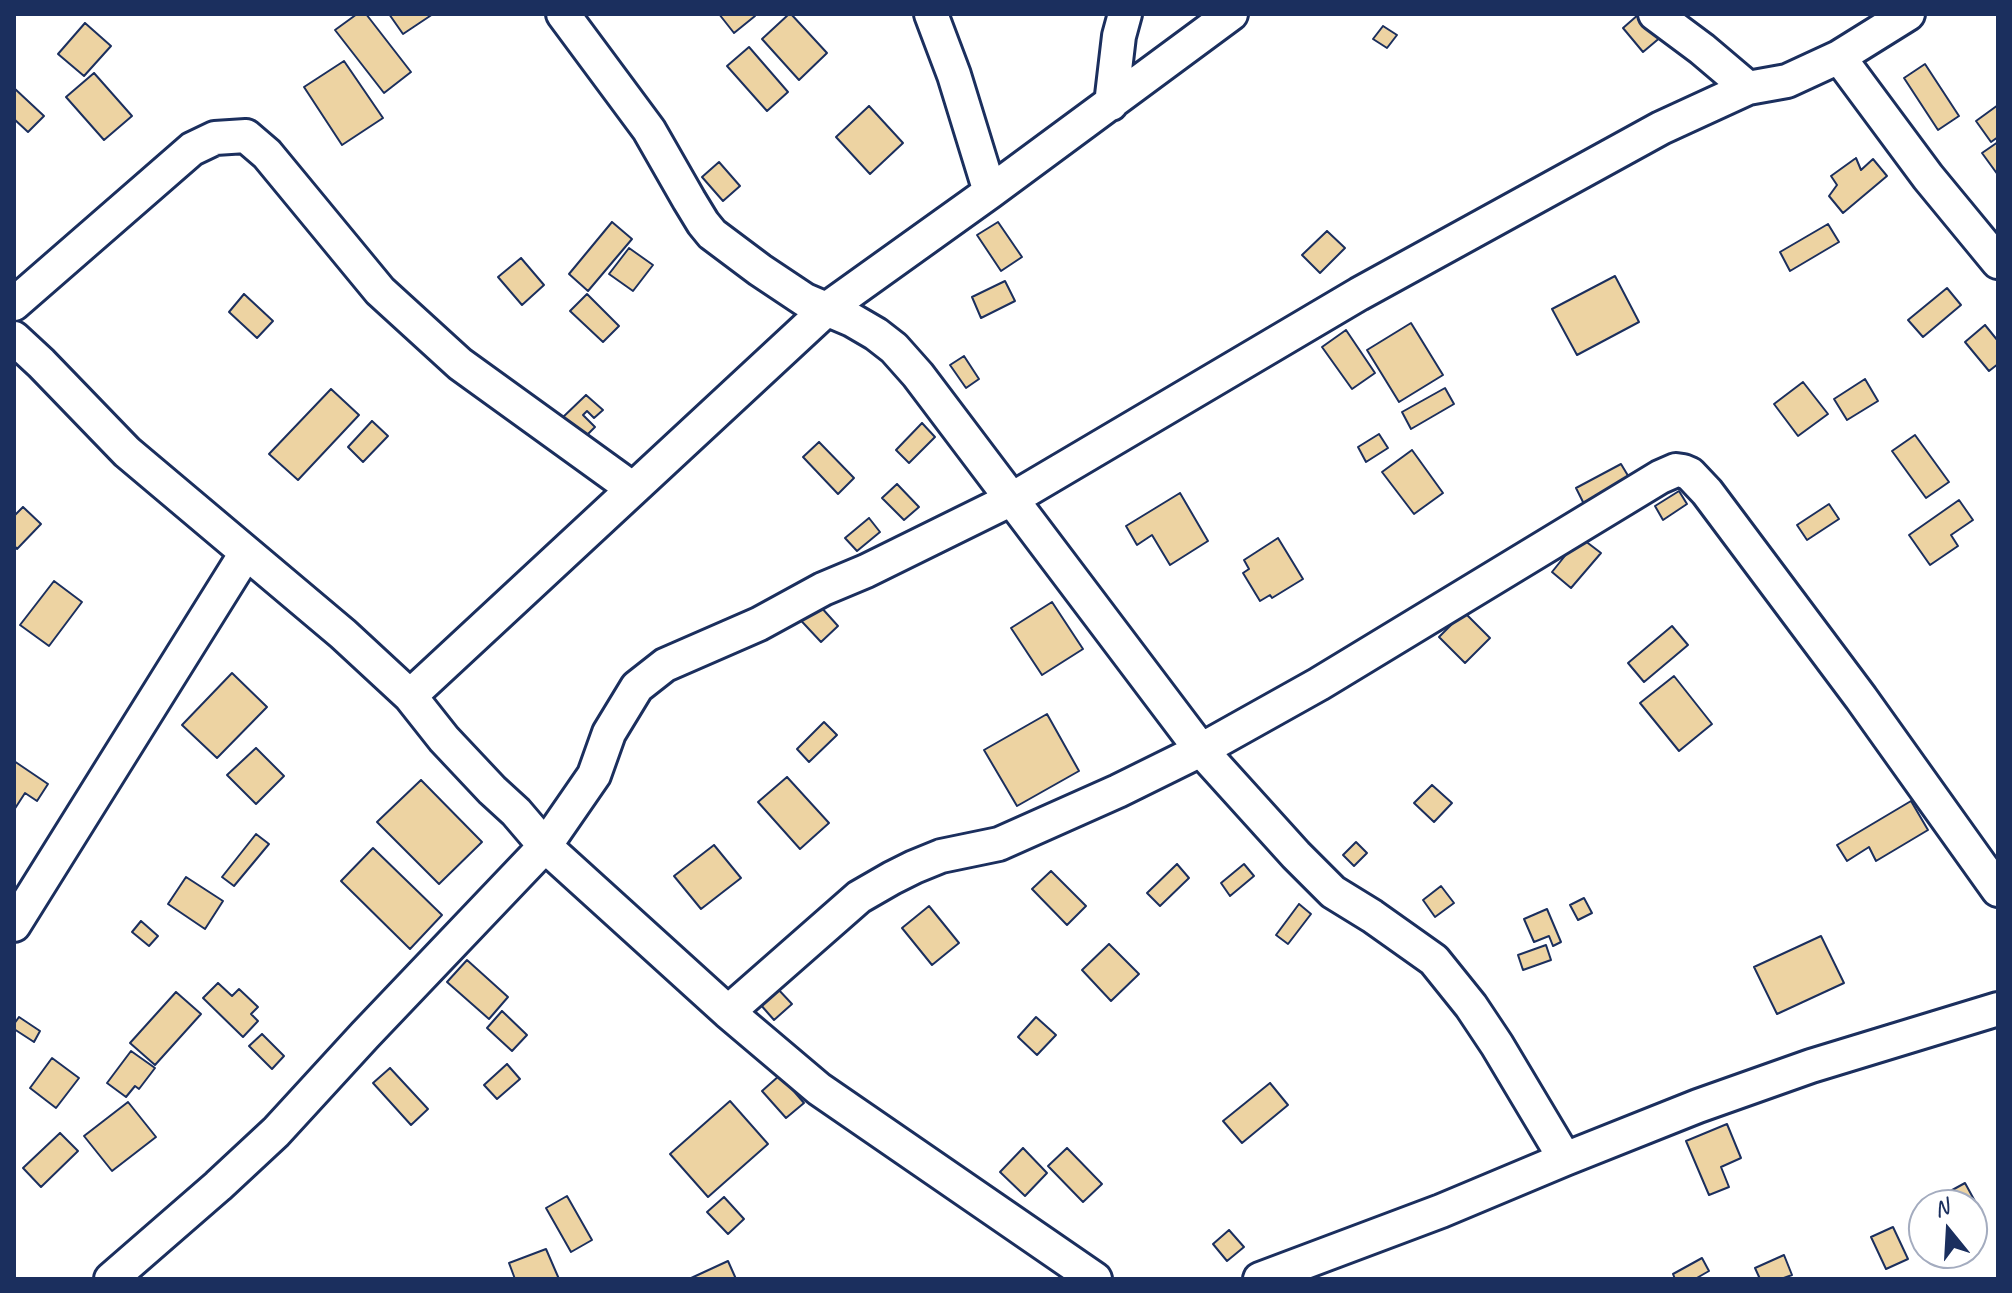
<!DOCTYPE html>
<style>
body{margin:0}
#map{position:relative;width:2012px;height:1293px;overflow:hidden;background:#fff;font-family:Caveat,sans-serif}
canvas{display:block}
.frame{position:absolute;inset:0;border:16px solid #1b2f5e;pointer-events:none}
.north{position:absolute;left:1908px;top:1189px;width:80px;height:80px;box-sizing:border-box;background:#fff;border:2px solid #a4acbf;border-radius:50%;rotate:342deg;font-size:22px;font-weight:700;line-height:32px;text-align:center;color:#1b2f5e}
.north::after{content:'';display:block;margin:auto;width:28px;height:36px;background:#1b2f5e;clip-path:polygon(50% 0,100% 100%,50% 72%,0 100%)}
</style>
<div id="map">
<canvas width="2012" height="1293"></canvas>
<div class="frame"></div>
<div class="north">N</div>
</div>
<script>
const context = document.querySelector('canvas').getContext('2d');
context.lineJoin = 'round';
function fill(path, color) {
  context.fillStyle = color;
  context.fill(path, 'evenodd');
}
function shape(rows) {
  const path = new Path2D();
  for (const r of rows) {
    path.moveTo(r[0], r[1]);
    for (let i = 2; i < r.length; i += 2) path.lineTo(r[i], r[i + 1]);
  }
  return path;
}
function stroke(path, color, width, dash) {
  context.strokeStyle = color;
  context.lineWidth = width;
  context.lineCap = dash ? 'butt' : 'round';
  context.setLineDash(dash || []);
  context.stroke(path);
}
const building = shape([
 [357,14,366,14,411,72,384,93,335,30,357,14],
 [389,14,433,14,403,34,389,14],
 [719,14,754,14,755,16,734,33,719,14],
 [789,14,791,14,827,53,799,80,762,39,789,14],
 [1639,14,1644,14,1662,36,1643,52,1623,28,1639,14],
 [85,23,111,46,84,76,58,54,85,23],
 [1383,26,1397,35,1387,48,1373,39,1383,26],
 [749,47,788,92,767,111,727,66,749,47],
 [344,61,383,118,342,145,304,87,344,61],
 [1925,64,1959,116,1938,130,1904,78,1925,64],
 [94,73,132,116,104,140,66,97,94,73],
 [14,88,44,116,28,132,14,119,14,88],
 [1998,105,1998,137,1991,142,1976,121,1998,105],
 [869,106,903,143,870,174,836,137,869,106],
 [1998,142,1998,175,1982,153,1998,142],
 [1856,158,1861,170,1873,159,1887,176,1843,213,1829,196,1837,185,1831,176,1856,158],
 [719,162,740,186,723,201,702,177,719,162],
 [612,222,632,239,588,291,569,274,612,222],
 [998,222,1022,257,1001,271,977,235,998,222],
 [1828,224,1839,242,1790,271,1780,252,1828,224],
 [1327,231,1345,248,1320,273,1302,255,1327,231],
 [629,248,653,265,633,291,609,274,629,248],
 [521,258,544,285,522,305,498,277,521,258],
 [1615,276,1639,322,1577,355,1552,309,1615,276],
 [1005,281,1015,301,981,318,972,297,1005,281],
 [1947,288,1961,305,1923,337,1908,320,1947,288],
 [244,294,273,321,257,338,229,312,244,294],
 [587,294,619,326,603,342,570,311,587,294],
 [1411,323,1443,375,1399,402,1367,350,1411,323],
 [1985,325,1998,341,1998,364,1989,371,1965,342,1985,325],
 [1346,330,1375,373,1352,389,1322,347,1346,330],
 [964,356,979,379,966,388,950,365,964,356],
 [1865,379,1878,401,1847,420,1834,399,1865,379],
 [1803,382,1828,414,1798,436,1774,404,1803,382],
 [1445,388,1454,404,1411,429,1402,412,1445,388],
 [331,389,359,415,298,480,269,454,331,389],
 [586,395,603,410,594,418,587,411,583,415,595,427,582,440,561,419,586,395],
 [372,421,388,436,363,462,348,447,372,421],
 [922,423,935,437,909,463,896,450,922,423],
 [1379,434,1388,448,1366,462,1358,447,1379,434],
 [1915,435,1949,482,1926,498,1892,451,1915,435],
 [819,442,854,478,838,494,803,457,819,442],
 [1412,450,1443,493,1414,514,1382,472,1412,450],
 [1621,464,1630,479,1584,504,1576,488,1621,464],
 [897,484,919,507,904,520,882,498,897,484],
 [1679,491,1687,504,1663,520,1655,506,1679,491],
 [1180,493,1208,541,1170,565,1152,535,1137,545,1126,526,1180,493],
 [1959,500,1973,520,1951,535,1958,546,1930,565,1909,535,1959,500],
 [1829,504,1839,519,1807,540,1797,525,1829,504],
 [23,507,41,524,17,549,14,545,14,516,23,507],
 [869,518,880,532,857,551,845,538,869,518],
 [1580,537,1601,553,1571,588,1552,572,1580,537],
 [1278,538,1303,579,1272,598,1270,595,1260,601,1243,573,1249,569,1244,560,1278,538],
 [54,581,82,602,49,646,20,625,54,581],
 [811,596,838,626,821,642,793,612,811,596],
 [1052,602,1083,649,1042,675,1011,628,1052,602],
 [1464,612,1490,638,1465,663,1439,637,1464,612],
 [1672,626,1688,645,1644,682,1628,663,1672,626],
 [232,673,267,707,217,758,182,725,232,673],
 [1674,676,1712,724,1679,751,1640,703,1674,676],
 [1047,714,1079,771,1017,806,984,750,1047,714],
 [824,722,837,735,809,762,797,749,824,722],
 [256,748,284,776,256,804,227,775,256,748],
 [14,761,48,784,37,801,25,793,14,810,14,761],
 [787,777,829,823,800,849,758,802,787,777],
 [421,780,482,842,439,884,377,822,421,780],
 [1432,785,1452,803,1434,822,1414,803,1432,785],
 [1911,801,1928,830,1876,861,1869,847,1847,861,1837,845,1911,801],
 [256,834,269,844,234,886,222,877,256,834],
 [1356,842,1367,853,1354,866,1343,855,1356,842],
 [714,845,741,878,701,909,674,876,714,845],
 [373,848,442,915,410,949,341,881,373,848],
 [1177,864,1189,878,1160,906,1147,893,1177,864],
 [1244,864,1254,876,1230,896,1221,883,1244,864],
 [1051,871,1086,906,1067,925,1032,889,1051,871],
 [186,877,223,901,205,929,168,904,186,877],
 [1441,886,1454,903,1435,917,1423,900,1441,886],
 [1584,898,1592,913,1578,920,1570,905,1584,898],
 [1299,904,1311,914,1288,944,1276,935,1299,904],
 [929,906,959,943,932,965,902,928,929,906],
 [1547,909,1561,942,1553,946,1549,936,1534,942,1524,919,1547,909],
 [141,921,158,936,149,946,132,932,141,921],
 [1821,936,1844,983,1777,1014,1754,967,1821,936],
 [1109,944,1139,974,1111,1001,1082,970,1109,944],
 [1546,945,1551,960,1523,970,1518,955,1546,945],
 [467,960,508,997,489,1019,447,982,467,960],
 [218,983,232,996,239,989,258,1007,251,1014,258,1021,243,1037,203,998,218,983],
 [777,988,792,1004,774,1020,760,1004,777,988],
 [176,992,201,1014,155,1065,130,1043,176,992],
 [502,1011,527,1035,512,1051,487,1028,502,1011],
 [19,1017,40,1031,34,1042,14,1029,14,1024,19,1017],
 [1036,1017,1056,1035,1037,1055,1018,1037,1036,1017],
 [262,1034,284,1056,272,1069,249,1046,262,1034],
 [131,1051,155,1068,139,1089,135,1086,126,1097,107,1083,131,1051],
 [52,1058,79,1078,56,1108,30,1088,52,1058],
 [507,1064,520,1079,497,1099,484,1085,507,1064],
 [390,1068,428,1109,411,1125,373,1083,390,1068],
 [780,1075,804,1103,786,1118,762,1091,780,1075],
 [1270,1083,1288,1105,1242,1143,1223,1121,1270,1083],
 [730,1101,768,1144,708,1197,670,1154,730,1101],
 [128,1102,156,1137,112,1171,84,1136,128,1102],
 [1727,1124,1741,1158,1721,1167,1729,1187,1709,1195,1686,1141,1727,1124],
 [60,1133,78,1151,41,1187,23,1168,60,1133],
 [1023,1148,1047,1173,1025,1196,1000,1172,1023,1148],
 [1067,1148,1102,1184,1083,1202,1048,1166,1067,1148],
 [1965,1183,1977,1205,1972,1208,1972,1205,1937,1205,1934,1200,1965,1183],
 [567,1196,592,1240,571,1252,546,1208,567,1196],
 [724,1197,744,1219,728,1234,707,1212,724,1197],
 [1893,1227,1908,1259,1886,1269,1871,1237,1893,1227],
 [1229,1230,1244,1247,1227,1261,1213,1244,1229,1230],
 [546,1249,559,1279,515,1279,509,1263,546,1249],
 [1784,1255,1792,1275,1781,1279,1760,1279,1755,1268,1784,1255],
 [1702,1258,1709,1271,1695,1279,1675,1279,1673,1274,1702,1258],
 [728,1261,736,1279,689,1279,728,1261]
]);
const minor = shape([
 [563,14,649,130,689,200,703,223,712,234,760,270,805,300,852,320,876,334,894,348,918,375,1201,750,1296,855,1333,892,1372,916,1434,960,1471,1006,1497,1045,1565,1159],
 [931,14,954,75,990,192],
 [1655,14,1702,49,1748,88],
 [1839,57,1928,177,1998,262],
 [1111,104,1119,36,1125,14],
 [14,304,192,149,215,138,246,136,267,154,380,291,460,364,633,489],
 [14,338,41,363,127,452,343,634,410,696,444,739,492,790,516,812,545,846,728,1012,819,1089,1095,1279],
 [410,696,828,308,990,192,1231,14],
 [14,925,246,553],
 [728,1012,859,897,892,878,914,867,941,856,999,844,1118,791,1201,750,1319,684,1660,477,1676,470,1683,471,1690,474,1707,492,1861,698,1998,890],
 [111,1279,218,1186,276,1132,365,1035,545,846,594,775,609,733,637,687,665,665,759,624,823,589,866,571,1012,499,1359,294,1661,128,1748,88,1787,81,1839,57,1908,14],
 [1260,1279,1441,1211,1565,1159,1698,1106,1811,1066,1998,1009]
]);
fill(building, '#edd3a2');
stroke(building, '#1b2f5e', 2);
stroke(minor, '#1b2f5e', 38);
stroke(minor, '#fff', 32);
</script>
